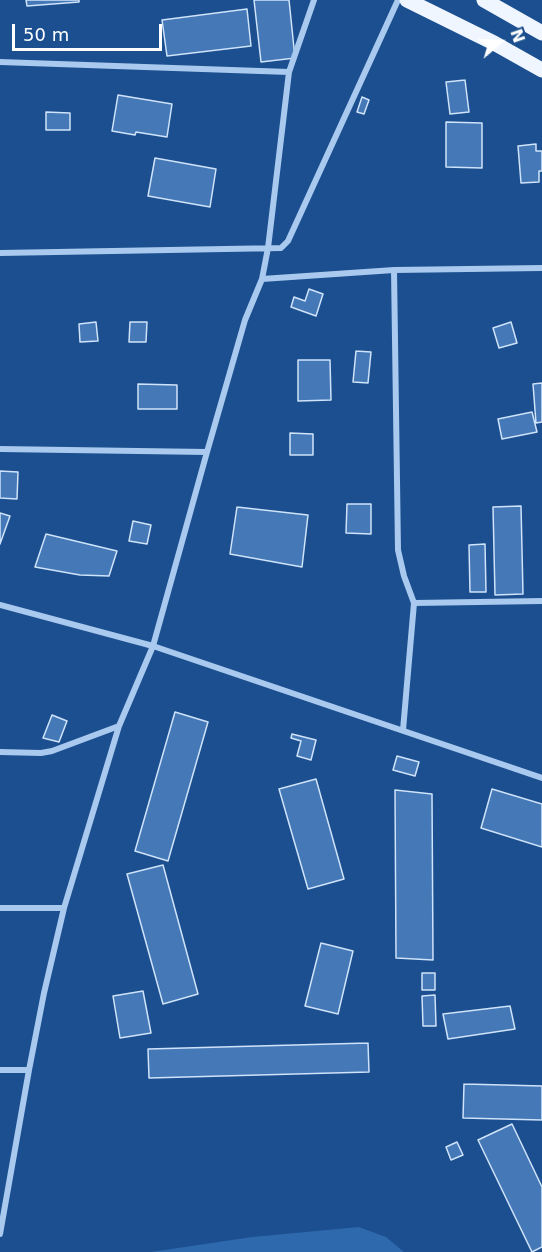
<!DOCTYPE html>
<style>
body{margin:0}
#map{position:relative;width:542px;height:1252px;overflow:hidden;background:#1b4f8f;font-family:"DejaVu Sans",sans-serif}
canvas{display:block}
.north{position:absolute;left:470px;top:12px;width:60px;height:60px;-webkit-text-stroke:4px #1b4f8f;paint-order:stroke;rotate:71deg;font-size:16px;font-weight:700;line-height:24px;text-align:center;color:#fff}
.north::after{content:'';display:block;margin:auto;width:21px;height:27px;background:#fff;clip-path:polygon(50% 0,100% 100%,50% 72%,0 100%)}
.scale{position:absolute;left:12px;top:24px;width:150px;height:27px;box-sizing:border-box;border:3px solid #fff;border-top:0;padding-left:8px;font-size:18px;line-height:21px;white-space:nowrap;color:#fff;-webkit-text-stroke:4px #1b4f8f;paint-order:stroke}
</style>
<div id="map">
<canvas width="542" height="1252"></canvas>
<div class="north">N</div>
<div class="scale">50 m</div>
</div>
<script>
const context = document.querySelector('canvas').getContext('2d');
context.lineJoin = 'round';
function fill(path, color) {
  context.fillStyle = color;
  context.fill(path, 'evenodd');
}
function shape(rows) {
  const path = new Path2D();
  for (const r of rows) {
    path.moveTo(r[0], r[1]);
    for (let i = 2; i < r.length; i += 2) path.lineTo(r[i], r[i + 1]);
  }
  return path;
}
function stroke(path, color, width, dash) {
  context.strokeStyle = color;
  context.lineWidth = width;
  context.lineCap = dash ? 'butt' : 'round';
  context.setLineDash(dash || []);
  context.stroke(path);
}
const green = shape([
 [359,1227,386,1237,404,1252,151,1252,252,1237]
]);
const building = shape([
 [26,0,79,0,79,2,27,6,26,0],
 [254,0,289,0,295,58,261,62,254,0],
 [247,9,251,46,167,56,162,20,247,9],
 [465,80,469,112,450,114,446,82,465,80],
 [118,95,172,104,167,137,136,132,135,135,112,131,118,95],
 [362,97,369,100,364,114,357,112,362,97],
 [46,112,70,113,70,130,46,130,46,112],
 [446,122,482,123,482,168,446,167,446,122],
 [536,144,536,151,542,151,542,171,539,171,539,182,521,183,518,146,536,144],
 [155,158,216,169,210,207,148,196,155,158],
 [309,289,323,294,316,316,291,307,294,297,305,301,309,289],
 [96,322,98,341,80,342,79,324,96,322],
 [130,322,147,322,146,342,129,342,130,322],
 [511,322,517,343,499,348,493,328,511,322],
 [356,351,371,352,368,383,353,382,356,351],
 [298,360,330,360,331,400,298,401,298,360],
 [542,383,542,422,536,423,533,384,542,383],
 [138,384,177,385,177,409,138,409,138,384],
 [532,412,537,432,502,439,498,419,532,412],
 [290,433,313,434,313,455,290,455,290,433],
 [0,471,18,472,17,499,0,498,0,471],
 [347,504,371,504,371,534,346,533,347,504],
 [521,506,523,594,495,595,493,507,521,506],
 [237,507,308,515,302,567,230,554,237,507],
 [0,513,10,516,0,544,0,513],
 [133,521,151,525,147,544,129,541,133,521],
 [46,534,117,551,109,576,80,575,35,567,46,534],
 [485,544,486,592,470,592,469,545,485,544],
 [175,712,208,722,168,861,135,851,175,712],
 [52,715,67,721,59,742,43,738,52,715],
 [292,734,316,740,311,760,297,756,301,741,291,738,292,734],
 [397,756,419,762,415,776,393,770,397,756],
 [316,779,344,879,308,889,279,789,316,779],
 [492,789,542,804,542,847,481,828,492,789],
 [395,790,432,794,433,960,396,958,395,790],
 [163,865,198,994,163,1004,127,874,163,865],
 [321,943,353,951,338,1014,305,1006,321,943],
 [422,973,435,973,435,990,422,990,422,973],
 [143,991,151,1033,120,1038,113,996,143,991],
 [435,995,436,1026,423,1026,422,996,435,995],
 [510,1006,515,1029,448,1039,443,1014,510,1006],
 [368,1043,369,1072,149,1078,148,1049,368,1043],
 [464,1084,542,1086,542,1120,463,1118,464,1084],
 [512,1124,542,1187,542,1247,532,1252,478,1140,512,1124],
 [457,1142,463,1155,451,1160,446,1147,457,1142]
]);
const minor = shape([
 [0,62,289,72],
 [0,253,281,248,288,241,398,0],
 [394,270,398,550,404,576,414,603,403,730],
 [262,279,394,270,542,268],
 [0,449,207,452],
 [414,603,542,601],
 [0,605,153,646,542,778],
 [0,752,41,753,52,751,119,726],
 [0,908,64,908],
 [0,1070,29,1070],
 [0,1234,29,1070,44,993,64,908,119,726,153,646,207,452,245,320,262,279,268,248,289,72,314,0]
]);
const primary = shape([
 [407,0,494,43,542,70],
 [484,0,542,33]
]);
fill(green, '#2e69ad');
fill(building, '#4478b7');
stroke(building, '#cfe3fa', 1.5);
stroke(minor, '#a9c9ee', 6);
stroke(primary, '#f0f6ff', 15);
</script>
